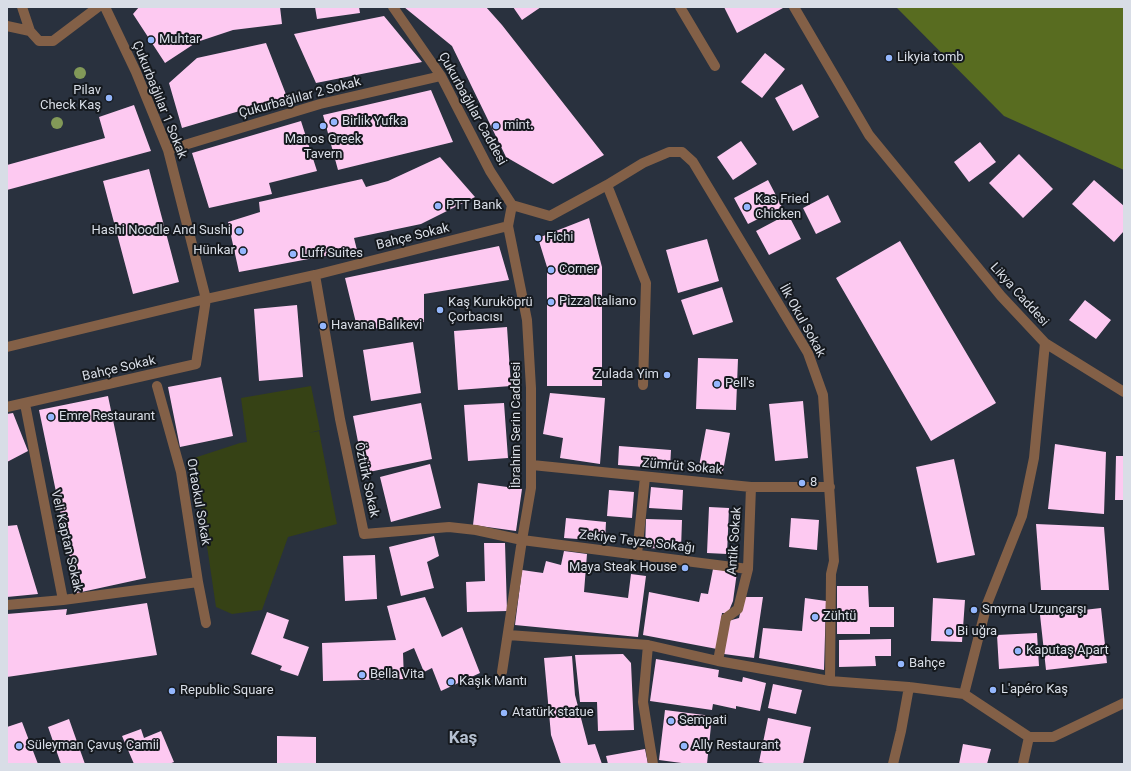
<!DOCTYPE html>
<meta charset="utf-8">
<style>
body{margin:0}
#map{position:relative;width:1131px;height:771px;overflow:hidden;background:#29313e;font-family:Roboto,sans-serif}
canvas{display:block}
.frame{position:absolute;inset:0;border:8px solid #d8dde6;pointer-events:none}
</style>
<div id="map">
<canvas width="1131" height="771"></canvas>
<div class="frame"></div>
</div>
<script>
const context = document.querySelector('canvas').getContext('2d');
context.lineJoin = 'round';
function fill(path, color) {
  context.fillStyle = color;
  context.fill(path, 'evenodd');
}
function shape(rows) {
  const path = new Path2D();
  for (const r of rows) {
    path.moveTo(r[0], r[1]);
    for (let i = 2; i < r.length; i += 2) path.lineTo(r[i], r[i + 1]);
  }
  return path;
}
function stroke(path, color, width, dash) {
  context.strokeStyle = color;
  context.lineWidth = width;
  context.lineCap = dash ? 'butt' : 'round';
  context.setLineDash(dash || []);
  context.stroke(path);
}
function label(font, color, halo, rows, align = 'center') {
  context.font = font + ' Roboto,sans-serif';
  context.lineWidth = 4;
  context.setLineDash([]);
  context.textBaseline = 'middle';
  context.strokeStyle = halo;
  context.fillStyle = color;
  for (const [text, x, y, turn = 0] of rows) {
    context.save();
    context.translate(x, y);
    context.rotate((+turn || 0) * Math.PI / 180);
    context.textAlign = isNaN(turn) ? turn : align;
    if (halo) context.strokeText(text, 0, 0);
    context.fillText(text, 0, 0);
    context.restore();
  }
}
const green = shape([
 [311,386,320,430,309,433,319,431,337,524,288,537,262,610,232,614,216,607,194,458,240,443,247,442,241,398]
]);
const forest = shape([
 [896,7,1124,7,1124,170,1004,116]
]);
const building = shape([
 [139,7,280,7,282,24,233,30,197,42,165,63,133,14],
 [315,7,359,7,360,13,317,19],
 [404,7,486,7,502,25,604,155,553,184,506,157,452,46],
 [513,7,541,7,522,20],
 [724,7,783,7,783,8,737,33],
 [384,16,422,62,316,83,294,34],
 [266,43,287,97,182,128,169,83,197,58],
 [765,53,785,69,762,98,741,82],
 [802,84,819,117,793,131,775,98],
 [431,90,453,142,338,170,323,115],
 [134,105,151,151,7,190,7,165,105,138,99,117],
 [301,121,317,171,269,183,272,194,209,208,192,153],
 [741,141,757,164,733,180,717,157],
 [980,142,996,162,969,182,954,162],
 [1019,154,1053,189,1023,218,989,183],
 [440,157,475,197,421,224,354,238,357,250,239,272,228,222,260,212,259,202,362,179,366,187,388,181],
 [149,169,179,282,133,294,103,181],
 [768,180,782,207,748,224,734,198],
 [1094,180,1124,206,1124,231,1114,242,1072,204],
 [828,195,841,222,816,234,803,208],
 [788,214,801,239,769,255,756,231],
 [589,218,602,267,602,386,547,386,547,267,538,238],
 [707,239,719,281,678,293,666,250],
 [900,241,996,403,931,441,836,278],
 [499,246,509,280,424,294,424,322,358,331,345,278],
 [722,287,733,322,693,335,681,300],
 [1085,300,1111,320,1096,339,1069,320],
 [297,305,303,377,259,381,254,309],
 [507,327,511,386,458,390,454,331],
 [413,342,421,393,371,401,363,350],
 [698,358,738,359,736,410,696,409],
 [221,377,233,436,180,447,168,387],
 [550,393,605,398,600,464,560,458,563,438,543,434],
 [108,396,146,578,77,593,39,410],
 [803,401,808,458,775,461,769,404],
 [421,403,432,459,364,473,353,416],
 [504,403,508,458,468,461,464,405],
 [13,413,28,451,7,462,7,414],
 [706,429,730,433,723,471,699,466],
 [1055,444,1106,452,1104,514,1048,509],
 [619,446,671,450,670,469,618,465],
 [1116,456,1124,456,1124,500,1115,500],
 [954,459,975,555,937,563,916,467],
 [430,464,441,508,391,522,380,477],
 [478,483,522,489,516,531,473,525],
 [651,487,683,490,682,510,649,508],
 [609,490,634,492,632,518,607,516],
 [709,507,729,508,727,554,707,553],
 [566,518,606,522,605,541,564,538],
 [791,518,819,520,817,550,789,547],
 [646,519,682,520,681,549,645,548],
 [1036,524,1104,527,1109,590,1041,590],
 [17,525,38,594,7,597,7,526],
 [434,536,439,556,427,562,434,588,401,596,389,547],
 [484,543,505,543,507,611,467,612,466,582,485,581],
 [564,551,587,554,584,592,628,598,631,574,646,576,638,637,515,625,522,570,543,573,546,561,561,565],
 [375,555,377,599,345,601,343,556],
 [713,569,737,572,733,601,728,613,722,613,717,649,643,635,649,592,699,602,701,593,708,594],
 [837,586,868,586,869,607,894,607,894,627,870,627,870,634,837,634],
 [425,597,442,637,462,627,480,673,441,691,432,668,424,672,414,648,403,653,404,679,323,681,322,643,396,640,387,606],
 [744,597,763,597,754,658,724,654,728,621,739,618],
 [805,598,826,601,824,670,759,658,763,628,802,631],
 [933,598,965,600,962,642,931,641],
 [147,603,157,655,7,677,7,614,67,609,66,615],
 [1101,608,1107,663,1046,670,1040,615],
 [267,612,289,620,283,638,309,647,298,676,280,670,282,666,251,654],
 [1037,633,1039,666,999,669,997,635],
 [891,639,891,656,875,656,876,666,839,667,839,640],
 [623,654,631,663,634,730,598,731,597,702,580,702,575,655],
 [572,656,575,695,588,745,595,744,602,764,561,764,551,735,544,658],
 [656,659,719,670,718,677,742,682,743,677,766,683,760,711,736,706,736,709,713,704,712,710,650,701],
 [773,684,802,690,796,714,768,708],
 [665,710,712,716,707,764,689,764,659,760],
 [768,718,811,727,803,764,769,764,759,762],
 [69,719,75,736,85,764,61,764,48,727],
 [22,722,38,764,7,764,7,727],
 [141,729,144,738,161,731,174,762,169,764,134,764,122,736],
 [277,736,316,737,316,764,277,764],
 [963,744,991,749,987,764,959,764],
 [645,749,648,764,608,764,606,756]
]);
const minor = shape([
 [22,7,30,31,39,41,53,41,98,7],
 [393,7,441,76,490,171,512,205],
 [680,7,715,66],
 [794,7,869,135,1001,296,1045,343,1124,392],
 [7,26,30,31],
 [168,150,320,104,441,76],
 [607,185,646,283,643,385],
 [512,205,550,216,607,185,643,163,669,152,682,152,693,162,808,353,823,395,834,561,831,574,830,681],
 [315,275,340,419,364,534,449,527,476,530,522,540,748,569],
 [7,347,206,299,315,275,508,226],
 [157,386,181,472,198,582,206,623],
 [25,404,63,600,198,582],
 [7,407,196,364,206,299,168,150,136,72,105,7],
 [532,465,751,487,830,487],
 [637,554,645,477],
 [7,605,63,600],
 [508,635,648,645,718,661,830,681,909,687,964,694,1029,737],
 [648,645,643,702,653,764],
 [718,661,726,618,738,609,748,569,751,487],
 [502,672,522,540,531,488,531,388,527,320,508,226,512,205],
 [964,694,987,604,1022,516,1034,458,1045,343],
 [1029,737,1053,737,1124,703],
 [893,764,901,731,909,687],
 [1023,764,1029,737]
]);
const trees = [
 [80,73],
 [57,123]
];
const markers = [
 [151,40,4,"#94b7fd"],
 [889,58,4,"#94b7fd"],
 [109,98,4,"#94b7fd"],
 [334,122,4,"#94b7fd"],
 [323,126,4,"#94b7fd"],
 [496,126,4,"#94b7fd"],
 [438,206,4,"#94b7fd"],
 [747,207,4,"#94b7fd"],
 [239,231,4,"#94b7fd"],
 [538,238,4,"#94b7fd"],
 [243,251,4,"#94b7fd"],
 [293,254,4,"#94b7fd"],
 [551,270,4,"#94b7fd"],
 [551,302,4,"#94b7fd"],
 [440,310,4,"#94b7fd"],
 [323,326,4,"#94b7fd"],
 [667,375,4,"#94b7fd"],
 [717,384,4,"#94b7fd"],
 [51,417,4,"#94b7fd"],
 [802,483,4,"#94b7fd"],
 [685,568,4,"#94b7fd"],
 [974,610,4,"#94b7fd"],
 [815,617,4,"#94b7fd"],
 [949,632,4,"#94b7fd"],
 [1018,651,4,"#94b7fd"],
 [901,664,4,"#94b7fd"],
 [362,675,4,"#94b7fd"],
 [451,682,4,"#94b7fd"],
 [993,690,4,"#94b7fd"],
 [172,691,4,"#94b7fd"],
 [504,713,4,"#94b7fd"],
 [671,721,4,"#94b7fd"],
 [19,746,4,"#94b7fd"],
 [684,746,4,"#94b7fd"]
];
const poiNames = [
 ["Muhtar",159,40],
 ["Likyia tomb",897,58],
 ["Pilav",101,91,"right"],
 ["Check Kaş",101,106,"right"],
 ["Birlik Yufka",342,122],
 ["mint.",504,126],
 ["Manos Greek",323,140,"center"],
 ["Tavern",323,155,"center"],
 ["Kas Fried",755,200],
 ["Chicken",755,215],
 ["PTT Bank",446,206],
 ["Hashi Noodle And Sushi",231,231,"right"],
 ["Fichi",546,238],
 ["Hünkar",235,251,"right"],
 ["Luff Suites",301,254],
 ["Corner",559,270],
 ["Pizza Italiano",559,302],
 ["Kaş Kuruköprü",448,303],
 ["Çorbacısı",448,318],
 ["Havana Balıkevi",331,326],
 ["Zulada Yim",659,375,"right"],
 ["Pell's",725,384],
 ["Emre Restaurant",59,417],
 ["8",810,483],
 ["Maya Steak House",677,568,"right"],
 ["Smyrna Uzunçarşı",982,610],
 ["Zühtü",823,617],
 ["Bi uğra",957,632],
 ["Kaputaş Apart",1026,651],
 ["Bahçe",909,664],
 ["Bella Vita",370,675],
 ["Kaşık Mantı",459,682],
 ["L'apéro Kaş",1001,690],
 ["Republic Square",180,691],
 ["Atatürk statue",512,713],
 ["Sempati",679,721],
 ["Süleyman Çavuş Camii",27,746],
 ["Ally Restaurant",692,746]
];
const streetNames = [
 ["Çukurbağlılar 2 Sokak",300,98,-15],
 ["Çukurbağlılar 1 Sokak",159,100,68],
 ["Çukurbağlılar Caddesi",472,109,61],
 ["Bahçe Sokak",413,237,-14],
 ["Likya Caddesi",1019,295,48],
 ["İlk Okul Sokak",802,321,61],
 ["Bahçe Sokak",119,369,-13],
 ["İbrahim Serin Caddesi",517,425,-90],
 ["Zümrüt Sokak",682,467,5],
 ["Öztürk Sokak",366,480,78],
 ["Ortaokul Sokak",198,502,80],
 ["Veli Kaptan Sokak",66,541,77],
 ["Antik Sokak",735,541,-86],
 ["Zekiye Teyze Sokağı",637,542,7]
];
const districtNames = [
 ["Kaş",463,739]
];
fill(green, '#364215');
fill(forest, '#586c20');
fill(building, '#fdc9f1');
stroke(minor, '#836047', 10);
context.fillStyle = '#829958';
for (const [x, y] of trees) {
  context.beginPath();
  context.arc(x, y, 6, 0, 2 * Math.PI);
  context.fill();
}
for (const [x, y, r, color] of markers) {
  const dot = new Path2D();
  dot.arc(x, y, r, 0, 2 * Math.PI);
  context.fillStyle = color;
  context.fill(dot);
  stroke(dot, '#15191e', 1.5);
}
label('13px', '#d8dde6', '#15191e', poiNames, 'left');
label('13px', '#d8dde6', '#15191e', streetNames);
label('bold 17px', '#b6c1d1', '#15191e', districtNames);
</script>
